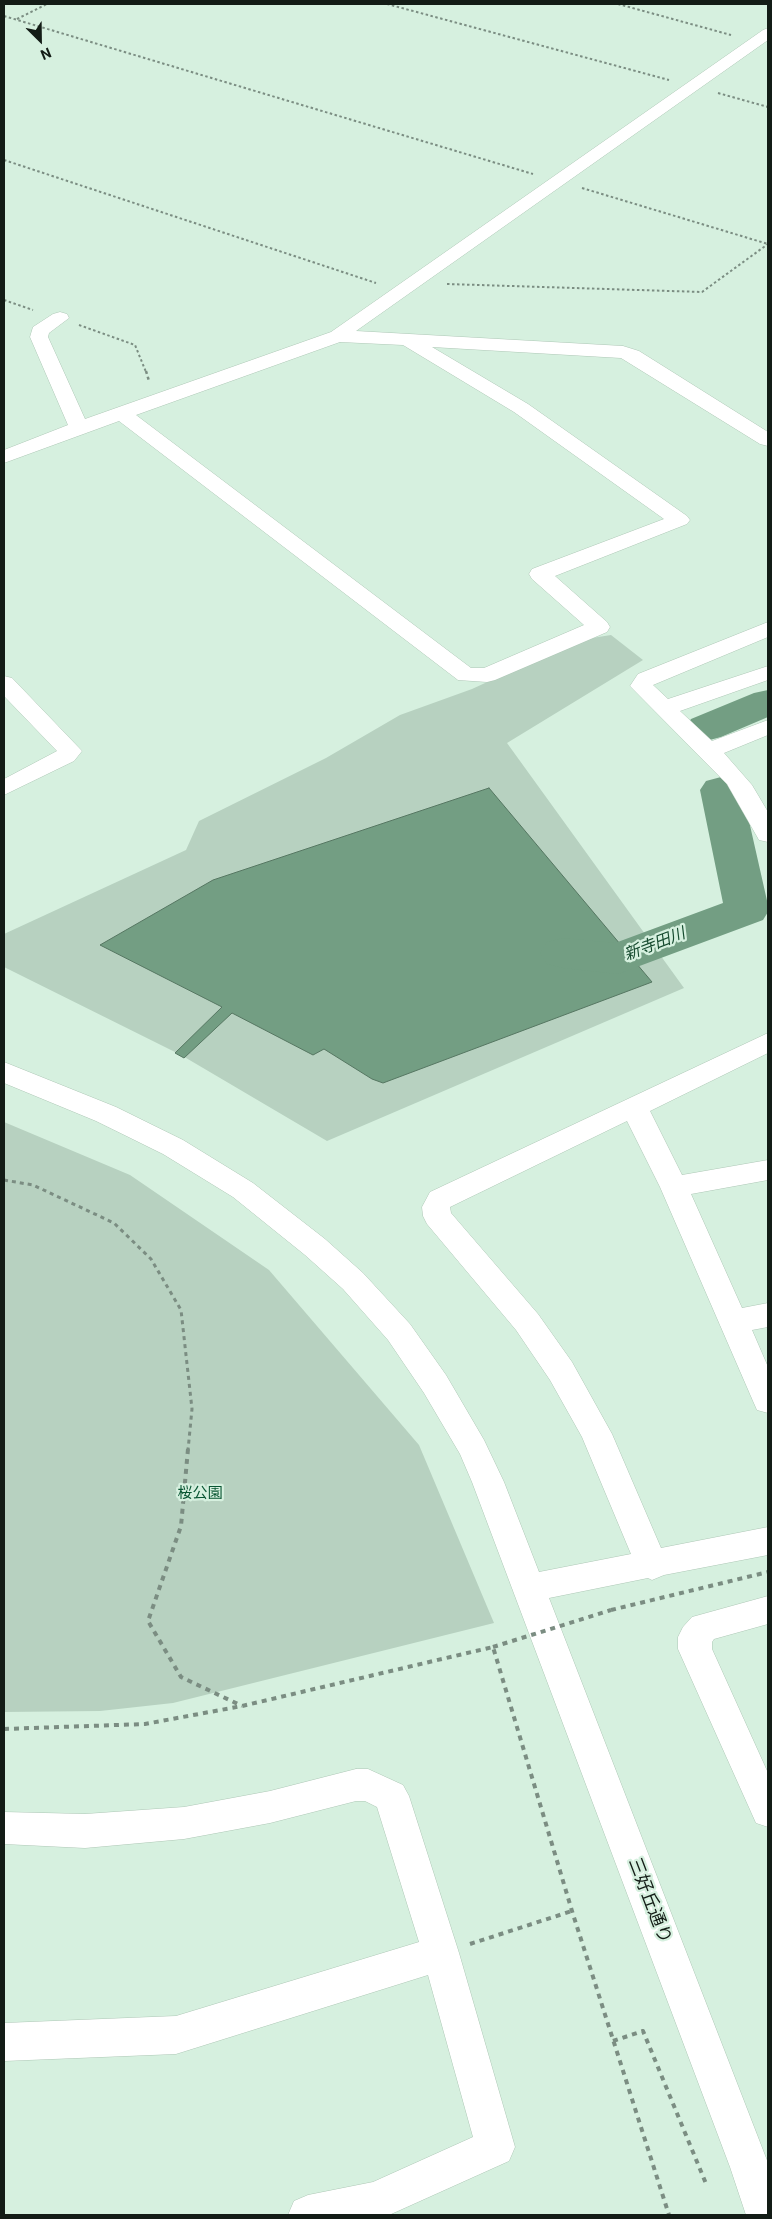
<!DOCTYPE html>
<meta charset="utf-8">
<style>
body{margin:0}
#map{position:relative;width:772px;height:2219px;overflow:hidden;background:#d6f0df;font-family:Roboto,sans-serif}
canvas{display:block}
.frame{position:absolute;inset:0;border:5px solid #131c16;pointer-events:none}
.north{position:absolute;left:15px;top:15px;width:50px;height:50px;-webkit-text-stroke:4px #d6f0df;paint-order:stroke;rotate:157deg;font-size:14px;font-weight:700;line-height:20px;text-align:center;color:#131c16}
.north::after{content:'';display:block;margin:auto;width:18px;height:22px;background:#131c16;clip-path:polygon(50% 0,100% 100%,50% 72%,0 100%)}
</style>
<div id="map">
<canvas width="772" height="2219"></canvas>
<div class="frame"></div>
<div class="north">N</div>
</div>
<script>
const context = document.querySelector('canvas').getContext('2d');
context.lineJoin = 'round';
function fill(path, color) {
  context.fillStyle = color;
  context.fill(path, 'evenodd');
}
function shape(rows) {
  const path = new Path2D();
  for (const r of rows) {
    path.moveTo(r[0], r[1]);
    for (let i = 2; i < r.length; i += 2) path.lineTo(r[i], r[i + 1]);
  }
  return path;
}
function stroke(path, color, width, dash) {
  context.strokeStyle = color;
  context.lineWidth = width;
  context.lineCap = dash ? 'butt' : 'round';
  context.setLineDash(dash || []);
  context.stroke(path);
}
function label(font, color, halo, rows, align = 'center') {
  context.font = font + ' Roboto,"Noto Sans JP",sans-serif';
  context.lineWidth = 4.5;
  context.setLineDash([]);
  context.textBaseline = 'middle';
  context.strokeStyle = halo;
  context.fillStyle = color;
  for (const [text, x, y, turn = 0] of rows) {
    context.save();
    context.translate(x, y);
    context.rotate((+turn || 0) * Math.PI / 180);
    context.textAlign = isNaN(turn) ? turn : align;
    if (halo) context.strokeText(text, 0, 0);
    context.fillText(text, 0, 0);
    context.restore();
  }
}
const green = shape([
 [611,635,643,660,507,743,684,988,327,1141,181,1055,4,967,4,934,186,850,199,821,326,758,400,715,472,689,579,640],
 [4,1122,130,1175,269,1270,419,1445,494,1623,173,1703,100,1711,4,1712]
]);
const water = shape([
 [489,788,652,982,383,1083,372,1079,324,1049,313,1055,232,1013,184,1058,175,1053,222,1007,100,945,213,880,489,788]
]);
const river = shape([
 [768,690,768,717,721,737,706,741,691,737,685,728,691,719,754,693,768,690],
 [721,777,736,781,742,790,768,905,768,912,763,920,618,974,563,968,547,964,540,953,547,942,563,938,615,943,723,903,700,790,706,781,721,777]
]);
const pathFar3 = shape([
 [387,4,669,80],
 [618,4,731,35],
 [4,16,533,174],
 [17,19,47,4],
 [718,93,768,107],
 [4,160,376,283],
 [582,188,768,244],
 [447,284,702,292,768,244],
 [4,300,33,310],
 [79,325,135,345,146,372]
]);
const pathFar2 = shape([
 [146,371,149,381]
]);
const pathFar1 = shape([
 [4,1180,33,1185,114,1223,151,1259,181,1310,192,1409,188,1450]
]);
const path = shape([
 [188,1449,181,1526,148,1621,181,1677,242,1706],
 [611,1610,768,1572],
 [4,1729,145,1724,242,1706,493,1647,572,1911,669,2215],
 [470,1944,572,1911],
 [613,2041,643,2031,707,2186]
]);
const minor = shape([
 [768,28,768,40,356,331,623,346,639,351,768,432,768,446,760,444,621,358,432,347,528,404,687,516,690,520,687,524,555,576,607,622,610,627,607,632,495,680,487,682,458,680,119,421,4,463,4,450,68,425,30,337,33,327,53,314,60,312,67,314,69,318,49,333,48,337,85,419,331,332,763,30,768,28],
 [340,342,403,345,514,412,664,519,532,569,529,574,532,579,584,625,484,668,471,668,136,415,340,342],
 [768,622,768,637,653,685,668,699,768,666,768,680,680,711,712,741,768,720,768,735,724,753,752,785,768,812,768,842,759,840,727,784,630,686,638,674,768,622],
 [4,676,12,678,82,751,74,761,4,795,4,779,57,751,4,696,4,676],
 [768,1033,768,1053,650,1111,682,1175,768,1160,768,1180,691,1194,742,1308,768,1303,768,1327,752,1330,768,1367,768,1413,757,1410,753,1401,660,1187,627,1121,450,1207,451,1213,538,1314,572,1362,612,1434,661,1548,768,1527,768,1555,664,1575,652,1580,648,1578,549,1598,768,2163,768,2215,746,2215,730,2167,472,1482,460,1454,424,1393,388,1340,343,1289,305,1255,233,1197,163,1154,96,1121,4,1083,4,1062,116,1107,183,1140,253,1183,325,1239,363,1273,410,1324,446,1375,484,1440,504,1482,539,1572,631,1554,582,1437,550,1380,516,1330,427,1224,423,1216,422,1207,430,1192,768,1033],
 [768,1596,768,1624,714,1639,712,1642,712,1649,768,1773,768,1827,756,1823,678,1649,678,1637,683,1627,692,1617,768,1596],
 [356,1769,368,1769,403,1785,409,1796,459,1953,515,2147,509,2161,389,2215,288,2215,294,2201,308,2195,373,2182,473,2137,428,1975,176,2054,4,2061,4,2023,176,2016,419,1942,377,1807,365,1801,356,1801,270,1823,184,1839,85,1848,4,1844,4,1812,85,1814,184,1807,270,1791,356,1769]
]);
const pathBridge = shape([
 [493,1647,611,1610]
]);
const parkNames = [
 ["桜公園",200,1494]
];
const waterNames = [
 ["新寺田川",655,945,-21]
];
const nearStreetnames = [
 ["三好丘通り",649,1901,69]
];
fill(green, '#b7d1c0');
fill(water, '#739e83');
stroke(water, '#567762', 1);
fill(river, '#739e83');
stroke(minor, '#aec7b6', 1);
stroke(pathFar3, '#7b8d82', 2, [2.5, 2.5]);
stroke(pathFar2, '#7b8d82', 2.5, [3, 3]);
stroke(pathFar1, '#7b8d82', 3, [4, 4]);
stroke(path, '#7b8d82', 4, [5, 5]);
fill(minor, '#fff');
stroke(pathBridge, '#7b8d82', 4, [5, 5]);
label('15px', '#095633', '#d6f0df', parkNames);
label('italic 16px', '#154a2e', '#d6f0df', waterNames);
label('18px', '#131c16', '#d6f0df', nearStreetnames);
</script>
